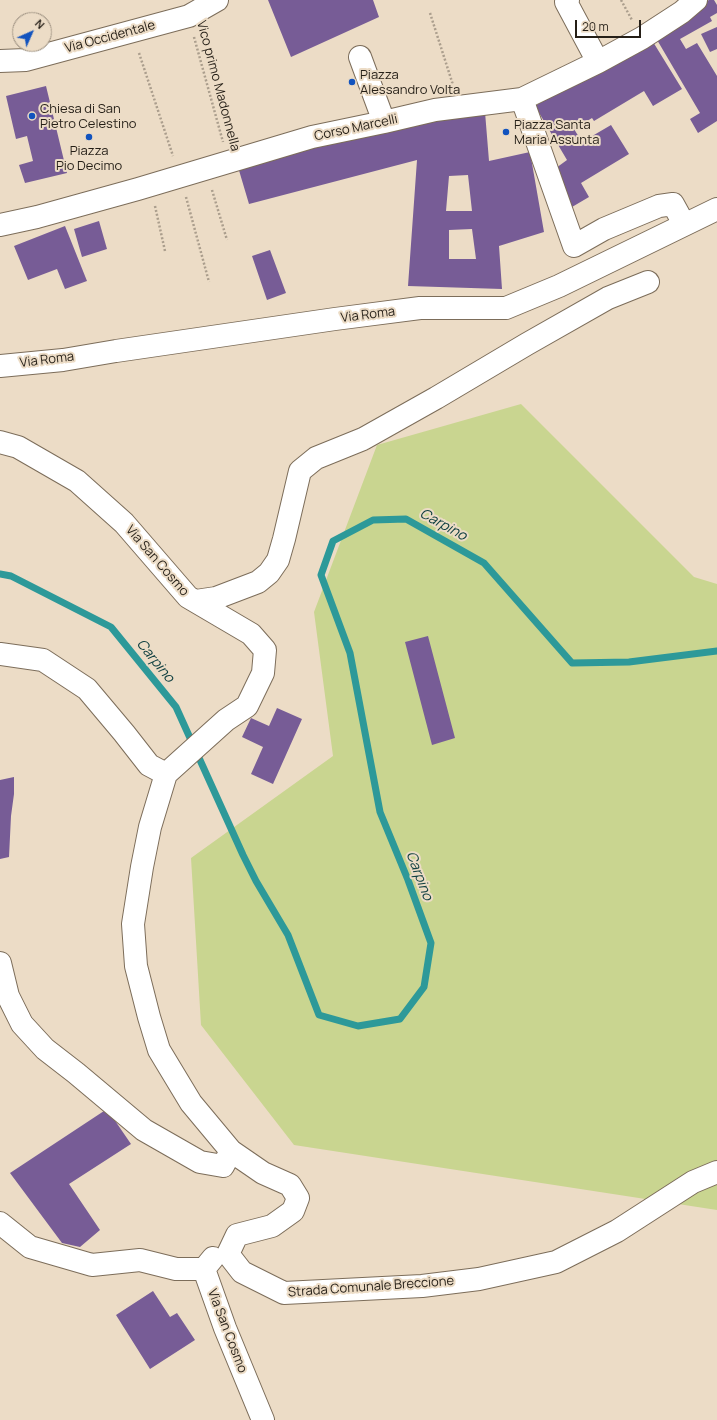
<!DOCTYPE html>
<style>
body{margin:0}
#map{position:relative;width:717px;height:1420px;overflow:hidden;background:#ecdcc6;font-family:Manrope,sans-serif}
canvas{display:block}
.north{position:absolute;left:12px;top:12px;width:40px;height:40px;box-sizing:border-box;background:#ecdcc6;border:1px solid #9c9080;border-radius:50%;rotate:45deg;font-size:11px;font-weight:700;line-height:16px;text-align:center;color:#251f17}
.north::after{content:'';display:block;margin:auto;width:14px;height:18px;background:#1253be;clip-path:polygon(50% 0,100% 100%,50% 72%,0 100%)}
.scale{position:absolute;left:575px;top:20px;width:66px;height:18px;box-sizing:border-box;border:2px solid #251f17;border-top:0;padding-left:5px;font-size:12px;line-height:14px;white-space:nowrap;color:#251f17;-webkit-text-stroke:3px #ecdcc6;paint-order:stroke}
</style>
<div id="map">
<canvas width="717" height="1420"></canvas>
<div class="north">N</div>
<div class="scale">20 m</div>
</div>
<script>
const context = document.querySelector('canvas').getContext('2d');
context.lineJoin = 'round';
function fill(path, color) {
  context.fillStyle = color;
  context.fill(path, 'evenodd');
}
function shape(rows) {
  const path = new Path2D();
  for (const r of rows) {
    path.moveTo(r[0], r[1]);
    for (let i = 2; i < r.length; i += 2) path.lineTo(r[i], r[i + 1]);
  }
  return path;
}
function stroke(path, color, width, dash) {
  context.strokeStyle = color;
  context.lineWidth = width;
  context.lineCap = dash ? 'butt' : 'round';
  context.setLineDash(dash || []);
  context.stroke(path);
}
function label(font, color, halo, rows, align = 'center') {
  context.font = font + ' Manrope,sans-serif';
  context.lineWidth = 4;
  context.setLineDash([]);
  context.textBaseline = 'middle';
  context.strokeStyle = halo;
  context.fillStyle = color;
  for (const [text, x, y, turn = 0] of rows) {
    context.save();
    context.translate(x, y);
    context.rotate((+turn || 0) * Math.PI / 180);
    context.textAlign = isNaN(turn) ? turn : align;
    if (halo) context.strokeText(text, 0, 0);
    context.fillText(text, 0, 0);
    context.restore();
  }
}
const green = shape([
 [521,404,694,577,717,584,717,1210,294,1145,201,1025,191,858,333,756,314,612,377,445]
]);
const stream = shape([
 [0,574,11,576,111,627,176,707,243,855,256,881,288,935,319,1015,358,1026,400,1019,424,987,431,943,408,880,380,812,350,653,321,575,333,541,373,520,406,519,484,563,572,663,629,662,717,651]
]);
const building = shape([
 [268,0,373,0,379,17,291,57],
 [709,0,714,0,717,5,717,13,710,17,712,21,680,39,686,49,697,43,717,76,717,121,698,133,690,119,700,113,653,33],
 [717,27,717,49,710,52,701,34],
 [650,37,682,89,653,106,644,91,594,121,592,118,574,129,582,142,611,125,629,154,581,183,589,197,572,207,556,168,567,160,535,106],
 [46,86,67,173,25,183,19,165,33,161,27,136,16,139,6,96],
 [485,112,489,161,530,152,544,232,499,246,502,289,408,286,417,160,249,204,238,167,345,137],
 [468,175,472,211,446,211,449,176],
 [472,229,476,259,449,259,449,230],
 [99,221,107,249,82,257,74,229],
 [65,226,87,281,65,289,57,269,28,280,14,246],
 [270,250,286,293,267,300,252,256],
 [428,636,455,738,432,745,405,642],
 [277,708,302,719,273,784,251,774,263,747,242,737,251,718,269,726],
 [14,777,14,794,11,816,9,857,0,859,0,780],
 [107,1109,131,1144,69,1184,100,1230,80,1247,62,1243,10,1173],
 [153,1291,170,1317,177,1313,195,1340,150,1369,116,1315]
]);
const path = shape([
 [621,0,632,20],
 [430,13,453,85],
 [194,37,223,142],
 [139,53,173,156],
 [212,190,227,240],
 [186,197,209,282],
 [155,206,165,251]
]);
const minor = shape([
 [568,0,566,2,598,62],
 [360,57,384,122],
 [522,99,574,246,604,229,659,206,673,204,684,224],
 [0,225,37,217,138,189,312,137,384,122,435,110,522,99,598,62,642,38,682,12,696,0],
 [0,442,18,447,77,481,124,523,188,597,251,634,265,650,263,673,247,706,226,720,166,774,150,827,142,867,133,924,136,966,149,1017,159,1050,191,1103,231,1151,263,1173,290,1185,298,1198,293,1211,272,1226,237,1235,228,1254,242,1272,284,1293,422,1286,479,1279,556,1262,617,1231,693,1182,717,1172],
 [196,601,216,598,258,582,269,573,278,560,284,539,300,471,316,458,363,439,436,398,527,344,608,298,648,282],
 [0,654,43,660,87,689,124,733,149,765,166,774],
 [0,963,8,996,22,1024,45,1049,76,1073,144,1130,200,1162,223,1166,231,1151],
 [0,1223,30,1247,92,1265,140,1260,176,1269,204,1269],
 [213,1258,204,1269,225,1328,263,1420]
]);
const major = shape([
 [0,61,26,60,189,16,217,0],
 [0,366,63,360,116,351,335,319,420,308,506,308,559,286,717,209]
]);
const markers = [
 [352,82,4,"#1253be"],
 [32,116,4,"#1253be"],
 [506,132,4,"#1253be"],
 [89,137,4,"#1253be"]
];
const streetNames = [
 ["Via Occidentale",110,37,-15],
 ["Vico primo Madonnella",218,86,75],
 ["Corso Marcelli",356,128,-12],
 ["Via Roma",368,315,-7],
 ["Via Roma",47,360,-7],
 ["Via San Cosmo",157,561,49],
 ["Strada Comunale Breccione",371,1287,-4],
 ["Via San Cosmo",227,1331,69]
];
const poiNames = [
 ["Piazza",360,75],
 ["Alessandro Volta",360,90],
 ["Chiesa di San",40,109],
 ["Pietro Celestino",40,124],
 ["Piazza Santa",514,125],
 ["Maria Assunta",514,140],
 ["Piazza",89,151,"center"],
 ["Pio Decimo",89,166,"center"]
];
const waterNames = [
 ["Carpino",443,525,29],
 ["Carpino",155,661,51],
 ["Carpino",419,876,69]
];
fill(green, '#c9d590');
stroke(stream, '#2d9999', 7);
fill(building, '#775c96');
stroke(minor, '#7c6d5a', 24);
stroke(major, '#7c6d5a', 24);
stroke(path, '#ab9e8d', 2.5, [2, 2]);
stroke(minor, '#fff', 22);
stroke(major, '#fff', 22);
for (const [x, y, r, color] of markers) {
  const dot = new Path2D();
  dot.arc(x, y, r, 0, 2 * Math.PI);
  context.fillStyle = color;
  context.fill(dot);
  stroke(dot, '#ecdcc6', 1.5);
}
label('13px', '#251f17', '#ecdcc6', streetNames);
label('13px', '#251f17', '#ecdcc6', poiNames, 'left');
label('italic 14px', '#114041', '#ecdcc6', waterNames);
</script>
